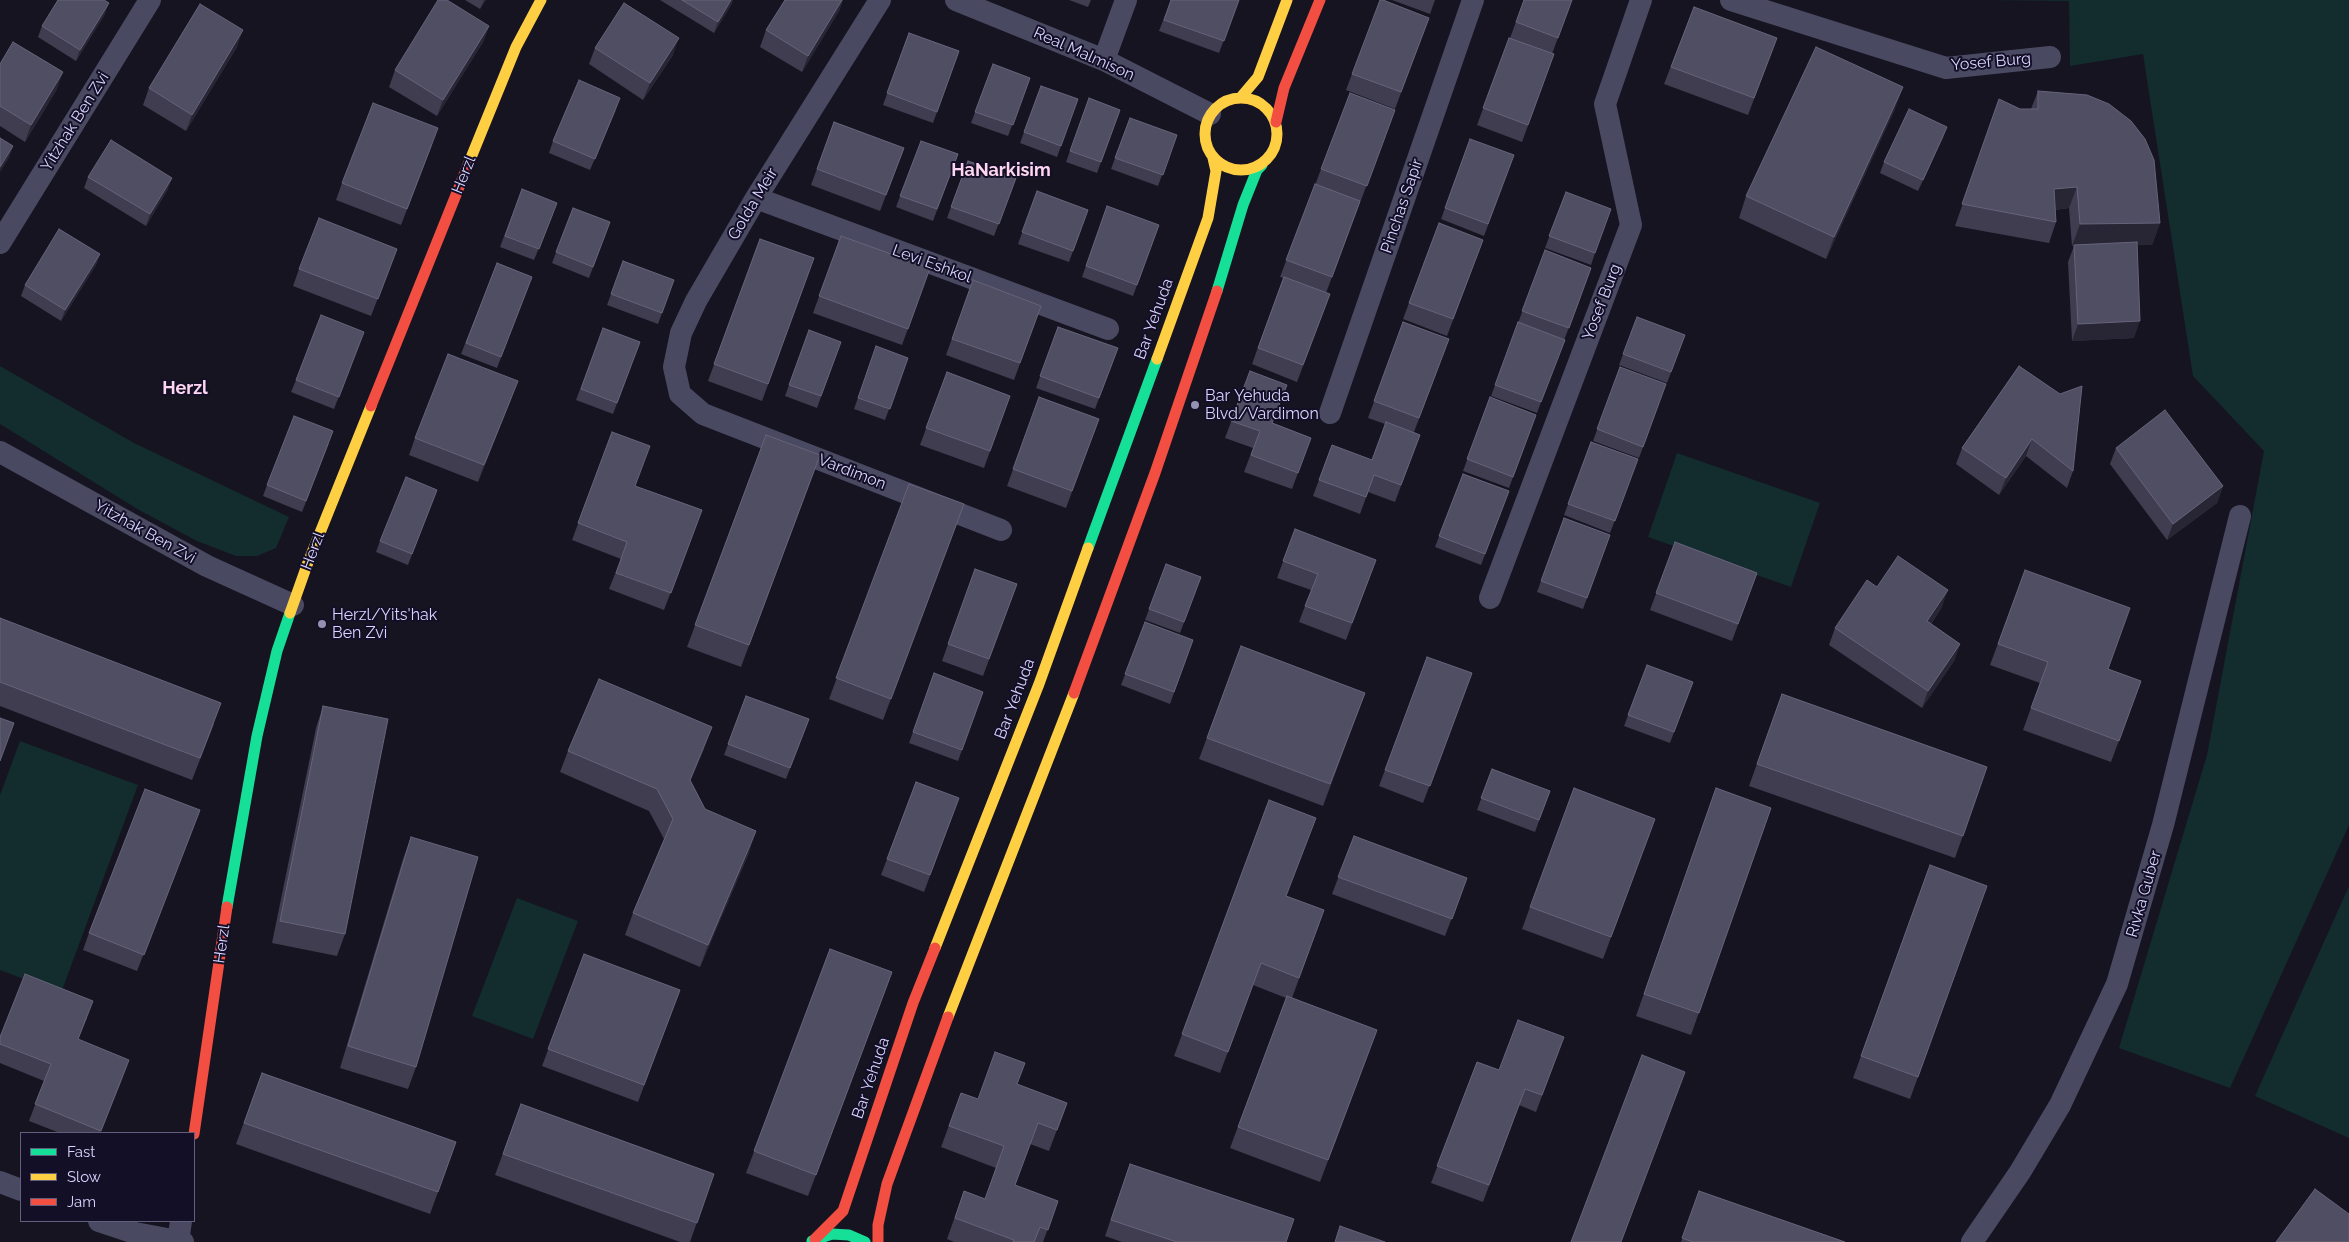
<!DOCTYPE html>
<style>
body{margin:0}
#map{position:relative;width:2349px;height:1242px;overflow:hidden;background:#161421;font-family:Raleway,sans-serif}
canvas{display:block}
.legend{position:absolute;left:20px;top:1132px;width:175px;height:90px;box-sizing:border-box;background:#130f26;border:1px solid #625e7d;margin:0;padding:6px 9px;list-style:none;font-size:15px;color:#d9d4ff}
.legend li{display:flex;align-items:center;gap:10px;height:25px}
.legend b{width:25px;border:1px solid #625e7d}
</style>
<div id="map">
<canvas width="2349" height="1242"></canvas>
<ul class="legend">
<li><b style="height:6px;background:#16e098"></b>Fast</li>
<li><b style="height:6px;background:#ffcf43"></b>Slow</li>
<li><b style="height:6px;background:#f24e42"></b>Jam</li>
</ul>
</div>
<script>
const context = document.querySelector('canvas').getContext('2d');
context.lineJoin = 'round';
function fill(path, color) {
  context.fillStyle = color;
  context.fill(path, 'evenodd');
}
function shape(rows) {
  const path = new Path2D();
  for (const r of rows) {
    if (r.length === 3) {
      path.moveTo(r[0] + r[2], r[1]);
      path.arc(r[0], r[1], r[2], 0, 2 * Math.PI);
      continue;
    }
    path.moveTo(r[0], r[1]);
    for (let i = 2; i < r.length; i += 2) path.lineTo(r[i], r[i + 1]);
  }
  return path;
}
function stroke(path, color, width, dash) {
  context.strokeStyle = color;
  context.lineWidth = width;
  context.lineCap = dash ? 'butt' : 'round';
  context.setLineDash(dash || []);
  context.stroke(path);
}
function label(font, color, halo, rows, align = 'center') {
  context.font = font + ' Raleway,sans-serif';
  context.lineWidth = 4;
  context.setLineDash([]);
  context.textBaseline = 'middle';
  context.strokeStyle = halo;
  context.fillStyle = color;
  for (const [text, x, y, turn = 0] of rows) {
    context.save();
    context.translate(x, y);
    context.rotate((+turn || 0) * Math.PI / 180);
    context.textAlign = isNaN(turn) ? turn : align;
    if (halo) context.strokeText(text, 0, 0);
    context.fillText(text, 0, 0);
    context.restore();
  }
}
const green = shape([
 [1984,0,2349,0,2349,825,2230,1088,2119,1048,2207,755,2264,451,2193,376,2143,54,2070,66,2069,1],
 [0,366,134,443,289,517,276,548,257,556,236,556,197,541,139,510,0,424],
 [1677,453,1820,503,1791,587,1648,537],
 [20,741,138,785,61,993,0,970,0,795],
 [2349,886,2349,1138,2255,1096],
 [517,898,578,921,533,1039,472,1016]
]);
const street = shape([
 [880,0,756,198,696,301,681,333,674,367,680,394,703,414,1001,530],
 [956,0,1104,60,1210,114],
 [1731,0,1946,68,2050,57],
 [1104,60,1126,0],
 [756,198,1108,329],
 [0,243,150,0],
 [1330,413,1473,0],
 [0,452,207,566,293,605],
 [1490,598,1631,225,1605,104,1641,0],
 [0,1182,21,1190],
 [99,1221,135,1233,183,1242],
 [178,1242,181,1221],
 [1972,1242,2020,1172,2060,1105,2117,984,2163,825,2240,516]
]);
const fast = shape([
 [1217,291,1243,205,1257,170,1262,165],
 [1088,548,1157,359],
 [227,907,257,736,277,651,290,613],
 [812,1241,832,1234,849,1235,865,1242]
]);
const slow = shape([
 [1241,97,1258,77,1287,0],
 [1241,134,36],
 [468,165,516,47,541,0],
 [1157,359,1208,218,1216,171,1213,158],
 [290,613,307,565,371,406],
 [935,948,1039,684,1088,548],
 [948,1017,1074,693]
]);
const jam = shape([
 [1276,122,1284,88,1320,0],
 [371,406,468,165],
 [1074,693,1155,473,1217,291],
 [194,1134,227,907],
 [815,1239,843,1211,913,1003,935,948],
 [878,1242,878,1225,887,1184,948,1017]
]);
const wall = shape([
 [465,0,486,0,480,9],
 [660,0,733,0,731,5,714,33],
 [785,0,843,0,839,11,802,72,760,47,766,30],
 [1069,0,1091,0,1088,7],
 [1171,0,1239,0,1219,53,1159,31],
 [1392,0,1435,0,1430,14],
 [1524,0,1572,0,1552,54,1554,54,1522,142,1477,125,1509,38,1510,38],
 [1694,7,1777,38,1748,115,1664,84],
 [105,14,76,61,38,37,42,26],
 [1429,18,1395,109,1346,90,1352,74],
 [489,26,483,42,437,116,389,87,395,70],
 [909,33,959,51,933,123,883,105],
 [237,47,186,131,143,105,149,88],
 [595,48,673,55,643,100,589,64],
 [0,64,57,89,25,142,0,126],
 [993,64,1030,78,1008,136,971,123],
 [1041,86,1078,99,1057,157,1020,143],
 [2038,91,2160,223,2152,245,2137,245,2134,338,2072,341,2068,262,2074,246,2072,246,2069,208,2055,210,2056,222,2049,243,1955,226,1999,99,2020,109,2031,109],
 [1350,93,1395,110,1326,293,1330,294,1297,382,1252,364,1283,278,1280,277,1315,184,1315,185],
 [1089,98,1120,110,1097,173,1066,162],
 [1895,109,1826,259,1739,218,1746,196],
 [616,110,590,170,549,153,553,141],
 [1130,118,1177,135,1158,186,1111,169],
 [834,122,904,148,880,211,811,185],
 [1947,127,1943,138,1918,191,1880,173,1884,162],
 [1470,139,1514,155,1484,236,1441,219],
 [921,141,958,154,933,221,896,207],
 [432,145,401,225,336,200,342,183],
 [968,161,1016,178,994,236,947,218],
 [88,177,168,189,146,226,84,188],
 [522,189,553,214,534,260,500,247],
 [1037,191,1088,210,1069,262,1018,244],
 [1566,192,1595,253,1591,265,1545,248],
 [1107,206,1159,225,1133,296,1082,277],
 [573,208,610,222,589,278,552,263],
 [1439,223,1483,240,1447,336,1403,319],
 [841,236,930,268,902,345,813,313],
 [760,239,814,258,762,401,708,381],
 [397,249,371,316,293,286,299,269],
 [1545,250,1591,268,1537,413,1491,396],
 [100,254,96,265,61,321,21,296,25,285],
 [623,261,674,280,658,324,607,305],
 [497,263,532,277,497,368,461,354],
 [973,280,1041,306,1014,380,946,355],
 [1637,317,1685,335,1667,383,1619,365],
 [1403,322,1449,339,1414,432,1420,435,1395,502,1368,492,1360,514,1313,496,1332,445,1372,460,1385,424,1368,418],
 [1058,327,1118,348,1095,409,1036,388],
 [603,328,640,342,613,414,576,400],
 [809,330,841,342,817,408,785,396],
 [364,332,334,409,291,392,296,380],
 [876,346,908,358,885,420,854,409],
 [2019,366,2073,471,2067,488,2026,456,1999,495,1956,464,1962,448],
 [1620,367,1666,384,1639,458,1593,441],
 [1250,371,1273,423,1311,438,1292,489,1244,472,1253,448,1225,438],
 [947,372,1010,396,984,468,920,445],
 [512,397,478,482,409,455,415,438],
 [1039,397,1099,419,1066,508,1007,486],
 [1490,397,1536,415,1509,488,1463,471],
 [612,432,635,486,702,510,664,610,609,589,621,559,572,540],
 [766,435,820,455,741,667,687,647],
 [1591,442,1638,459,1610,533,1564,515],
 [329,443,302,512,263,496,267,485],
 [2116,448,2223,486,2217,503,2167,540,2110,464],
 [1463,474,1509,491,1481,565,1435,547],
 [909,484,964,504,883,720,829,699],
 [437,490,408,565,376,552,380,541],
 [1564,518,1610,535,1583,609,1537,592],
 [1295,529,1376,560,1346,640,1299,622,1311,590,1277,578],
 [1675,542,1757,573,1732,641,1650,610],
 [1166,564,1201,577,1180,633,1145,620],
 [975,569,1017,584,983,676,942,661],
 [2025,570,2108,669,2141,681,2111,762,2023,730,2040,683,1990,665],
 [1942,607,1931,624,1960,644,1954,661,1922,708,1829,645,1835,628],
 [0,618,214,724,192,780,0,706],
 [1145,622,1193,640,1170,704,1121,685],
 [1241,646,1365,693,1323,806,1199,759],
 [1427,657,1472,673,1423,803,1379,786],
 [1647,665,1693,682,1670,743,1624,726],
 [934,673,983,692,958,761,909,743],
 [1782,694,1987,767,1955,858,1749,786],
 [746,696,809,719,786,779,724,755],
 [323,706,345,934,337,956,272,943,316,728],
 [704,749,690,781,705,809,749,853,700,967,625,935,633,913,664,839,649,811,560,772,568,751],
 [1492,769,1550,791,1535,832,1477,810],
 [916,782,959,798,924,892,881,875],
 [1716,788,1771,808,1691,1035,1636,1016],
 [1269,800,1286,896,1324,910,1292,998,1377,1030,1320,1182,1230,1148,1286,998,1253,985,1220,1073,1174,1056],
 [200,810,137,971,83,950,89,933],
 [1655,819,1603,959,1522,929,1530,907],
 [1354,836,1467,878,1445,936,1332,894],
 [411,837,416,1067,408,1089,340,1068,403,859],
 [1930,865,1987,886,1910,1099,1853,1078],
 [830,949,892,972,808,1196,746,1173],
 [584,954,680,990,638,1102,542,1066],
 [87,1018,78,1039,123,1077,100,1133,60,1133,29,1121,44,1081,0,1063,0,1037],
 [1564,1037,1536,1112,1519,1105,1483,1202,1431,1183,1477,1062,1499,1070],
 [262,1073,456,1142,430,1214,236,1144],
 [1017,1085,1067,1103,1049,1151,1030,1144,1015,1185,1058,1201,1043,1242,954,1242,947,1239,964,1191,985,1199,996,1168,941,1147,961,1093,978,1099],
 [521,1104,714,1174,690,1242,680,1242,495,1175],
 [1130,1164,1286,1242,1122,1242,1105,1236],
 [1699,1191,1845,1242,1681,1242]
]);
const shadedWall = shape([
 [484,0,486,0,480,9],
 [731,0,733,0,731,5,714,33,718,22],
 [842,0,843,0,839,11,802,72,808,56],
 [109,3,105,14,76,61,80,50],
 [489,26,483,42,437,116,443,100],
 [243,30,237,47,186,131,192,115],
 [679,38,673,55,643,100,650,83],
 [63,72,57,89,25,142,31,125],
 [1903,87,1895,109,1826,259,1834,237],
 [620,98,616,110,590,170,595,159],
 [1947,127,1943,138,1918,191,1923,180],
 [13,146,9,158,0,172,0,167],
 [172,178,168,189,146,226,150,214],
 [2077,187,2069,208,2046,211,2054,189],
 [2160,223,2152,245,2072,246,2080,224],
 [100,254,96,265,61,321,65,310],
 [2140,321,2134,338,2072,341,2078,324],
 [518,381,512,397,478,482,484,465],
 [2032,439,2026,456,1999,495,2006,478],
 [2223,486,2217,503,2167,540,2173,524],
 [1948,590,1942,607,1921,638,1927,621],
 [1960,644,1954,661,1922,708,1928,691],
 [712,727,704,749,682,802,690,780],
 [756,831,749,853,700,967,708,945],
 [129,1060,123,1077,100,1133,101,1131]
]);
const building = shape([
 [58,0,104,0,109,3,80,50,42,26,58,0],
 [438,0,447,0,489,26,443,100,395,70,438,0],
 [682,0,731,0,718,22,682,0],
 [785,0,842,0,808,56,766,30,785,0],
 [1171,0,1239,0,1224,41,1164,20,1171,0],
 [1380,0,1383,0,1429,18,1401,92,1352,74,1380,0],
 [1524,0,1572,0,1558,38,1516,22,1524,0],
 [624,3,679,38,650,83,595,48,624,3],
 [200,4,243,30,192,115,149,88,200,4],
 [1694,7,1777,38,1754,98,1671,67,1694,7],
 [909,33,959,51,937,112,887,93,909,33],
 [1509,38,1554,54,1528,125,1483,108,1509,38],
 [13,42,63,72,31,125,0,106,0,64,13,42],
 [1816,47,1903,87,1834,237,1746,196,1816,47],
 [993,64,1030,78,1013,125,975,112,993,64],
 [579,80,620,98,595,159,553,141,579,80],
 [1041,86,1078,99,1061,146,1024,132,1041,86],
 [2038,91,2087,95,2109,104,2131,121,2145,139,2154,160,2160,223,2080,224,2077,187,2054,189,2056,222,1962,204,1999,99,2020,109,2038,109,2038,91],
 [1350,93,1395,110,1367,186,1321,169,1350,93],
 [1089,98,1120,110,1101,162,1070,151,1089,98],
 [373,103,438,128,407,209,342,183,373,103],
 [1909,109,1947,127,1923,180,1884,162,1909,109],
 [1130,118,1177,135,1163,175,1115,158,1130,118],
 [834,122,904,148,886,195,817,169,834,122],
 [0,138,13,146,0,167,0,138],
 [1470,139,1514,155,1488,224,1445,208,1470,139],
 [111,140,172,178,150,214,88,177,111,140],
 [921,141,958,154,937,209,900,196,921,141],
 [968,161,1016,178,999,224,951,207,968,161],
 [1315,184,1360,201,1332,277,1286,260,1315,184],
 [522,189,557,203,539,249,505,236,522,189],
 [1037,191,1088,210,1073,251,1022,232,1037,191],
 [1566,192,1611,209,1595,253,1549,236,1566,192],
 [1107,206,1159,225,1137,285,1086,266,1107,206],
 [573,208,610,222,593,267,556,252,573,208],
 [319,218,397,249,378,299,299,269,319,218],
 [1439,223,1483,240,1453,319,1409,303,1439,223],
 [59,229,100,254,65,310,25,285,59,229],
 [841,236,930,268,908,329,819,296,841,236],
 [760,239,814,258,768,384,714,364,760,239],
 [2137,242,2140,321,2078,324,2074,245,2137,242],
 [1545,250,1591,268,1569,328,1522,311,1545,250],
 [623,261,674,280,662,313,611,294,623,261],
 [497,263,532,277,501,357,466,343,497,263],
 [1284,277,1330,294,1303,365,1258,348,1284,277],
 [973,280,1041,306,1020,363,952,339,973,280],
 [321,315,364,332,339,397,296,380,321,315],
 [1637,317,1685,335,1671,372,1623,354,1637,317],
 [1403,322,1449,339,1419,418,1374,401,1403,322],
 [1518,322,1565,340,1541,402,1495,385,1518,322],
 [1058,327,1118,348,1099,398,1040,376,1058,327],
 [603,328,640,342,617,403,581,389,603,328],
 [809,330,841,342,821,396,789,385,809,330],
 [876,346,908,358,890,409,858,398,876,346],
 [448,354,518,381,484,465,415,438,448,354],
 [2019,366,2060,394,2082,386,2073,471,2032,439,2006,478,1962,448,2019,366],
 [1620,367,1666,384,1643,447,1597,429,1620,367],
 [1250,371,1287,385,1272,423,1311,438,1298,473,1251,455,1260,431,1231,421,1250,371],
 [947,372,1010,396,990,451,926,428,947,372],
 [1039,397,1099,419,1072,491,1013,469,1039,397],
 [1490,397,1536,415,1513,477,1467,459,1490,397],
 [2165,410,2223,486,2173,524,2116,448,2165,410],
 [294,416,333,431,306,501,267,485,294,416],
 [1386,422,1420,435,1401,485,1374,475,1366,497,1319,480,1332,445,1372,460,1386,422],
 [612,432,650,446,635,486,702,510,671,593,616,573,627,542,578,523,612,432],
 [766,435,820,455,749,645,695,625,766,435],
 [1591,442,1638,459,1615,521,1568,504,1591,442],
 [1463,474,1509,491,1485,554,1439,536,1463,474],
 [406,477,437,490,412,554,380,541,406,477],
 [909,484,964,504,891,699,836,678,909,484],
 [1564,518,1610,535,1587,598,1541,581,1564,518],
 [1295,529,1376,560,1352,623,1305,606,1318,574,1283,561,1295,529],
 [1675,542,1757,573,1738,624,1656,593,1675,542],
 [1898,556,1948,590,1927,621,1960,644,1928,691,1835,628,1867,580,1877,587,1898,556],
 [1166,564,1201,577,1184,622,1149,609,1166,564],
 [975,569,1017,584,989,659,948,644,975,569],
 [2025,570,2130,608,2108,669,2141,681,2119,741,2031,708,2048,662,1998,644,2025,570],
 [0,618,221,703,200,758,0,682,0,618],
 [1145,622,1193,640,1174,692,1125,674,1145,622],
 [1241,646,1365,693,1330,784,1207,738,1241,646],
 [1427,657,1472,673,1430,786,1385,770,1427,657],
 [1647,665,1693,682,1674,732,1628,715,1647,665],
 [934,673,983,692,962,750,913,732,934,673],
 [599,679,712,727,690,780,705,809,756,831,708,945,633,913,673,819,657,789,568,751,599,679],
 [1782,694,1987,767,1963,836,1757,764,1782,694],
 [746,696,809,719,790,768,728,744,746,696],
 [323,706,388,719,345,934,280,921,323,706],
 [0,718,14,723,0,761,0,718],
 [1492,769,1550,791,1539,820,1481,798,1492,769],
 [916,782,959,798,930,875,887,859,916,782],
 [1574,788,1655,819,1611,937,1530,907,1574,788],
 [1716,788,1771,808,1699,1013,1644,994,1716,788],
 [145,789,200,810,144,955,89,933,145,789],
 [1269,800,1316,818,1286,896,1324,910,1299,978,1261,963,1228,1052,1182,1034,1269,800],
 [1354,836,1467,878,1452,919,1338,877,1354,836],
 [411,837,478,857,416,1067,348,1046,411,837],
 [1930,865,1987,886,1918,1077,1861,1056,1930,865],
 [830,949,892,972,816,1175,754,1151,830,949],
 [584,954,680,990,644,1085,548,1049,584,954],
 [25,974,93,1001,78,1039,129,1060,101,1131,35,1104,51,1064,0,1044,0,1037,25,974],
 [1287,996,1377,1030,1328,1160,1238,1127,1287,996],
 [1518,1020,1564,1037,1542,1095,1525,1089,1489,1185,1437,1166,1477,1062,1499,1070,1518,1020],
 [995,1052,1025,1063,1017,1084,1067,1103,1057,1130,1038,1123,1015,1185,1058,1201,1048,1230,1040,1227,1034,1242,1013,1242,1014,1240,955,1218,964,1191,985,1199,1004,1146,949,1126,961,1093,978,1099,995,1052],
 [1642,1055,1685,1072,1621,1242,1571,1242,1642,1055],
 [262,1073,456,1142,438,1192,244,1123,262,1073],
 [521,1104,714,1174,697,1223,503,1154,521,1104],
 [1130,1164,1294,1219,1286,1242,1177,1242,1111,1220,1130,1164],
 [2315,1189,2349,1214,2349,1242,2276,1242,2315,1189],
 [1699,1191,1845,1242,1693,1242,1682,1238,1699,1191],
 [1340,1226,1385,1242,1335,1242,1340,1226]
]);
const markers = [
 [1195,405,5,"#9591b1"],
 [322,624,5,"#9591b1"]
];
const streetNames = [
 ["Real Malmison",1084,54,24],
 ["Yosef Burg",1991,62,-5],
 ["Yitzhak Ben Zvi",75,122,-58],
 ["Herzl",464,175,-68],
 ["Golda Meir",753,204,-59],
 ["Pinchas Sapir",1402,206,-71],
 ["Levi Eshkol",932,264,20],
 ["Yosef Burg",1602,302,-69],
 ["Bar Yehuda",1154,319,-70],
 ["Vardimon",852,472,21],
 ["Yitzhak Ben Zvi",145,532,29],
 ["Herzl",313,551,-69],
 ["Bar Yehuda",1015,699,-69],
 ["Rivka Guber",2144,894,-74],
 ["Herzl",222,944,-82],
 ["Bar Yehuda",871,1078,-71]
];
const poiNames = [
 ["Bar Yehuda",1205,396],
 ["Blvd/Vardimon",1205,414],
 ["Herzl/Yits'hak",332,615],
 ["Ben Zvi",332,633]
];
const neighbourhoodNames = [
 ["HaNarkisim",1001,171],
 ["Herzl",185,389]
];
fill(green, '#132c2d');
stroke(street, '#4a4962', 22);
stroke(fast, '#16e098', 11);
stroke(slow, '#ffcf43', 11);
stroke(jam, '#f24e42', 11);
fill(wall, '#403d50');
fill(shadedWall, '#282635');
fill(building, '#504e63');
stroke(building, '#66637b', 1);
for (const [x, y, r, color] of markers) {
  const dot = new Path2D();
  dot.arc(x, y, r, 0, 2 * Math.PI);
  context.fillStyle = color;
  context.fill(dot);
  stroke(dot, '#130f26', 2);
}
label('16px', '#d9d4ff', '#130f26', streetNames);
label('16px', '#d9d4ff', '#130f26', poiNames, 'left');
label('bold 18px', '#ffd6f0', '#130f26', neighbourhoodNames);
</script>
